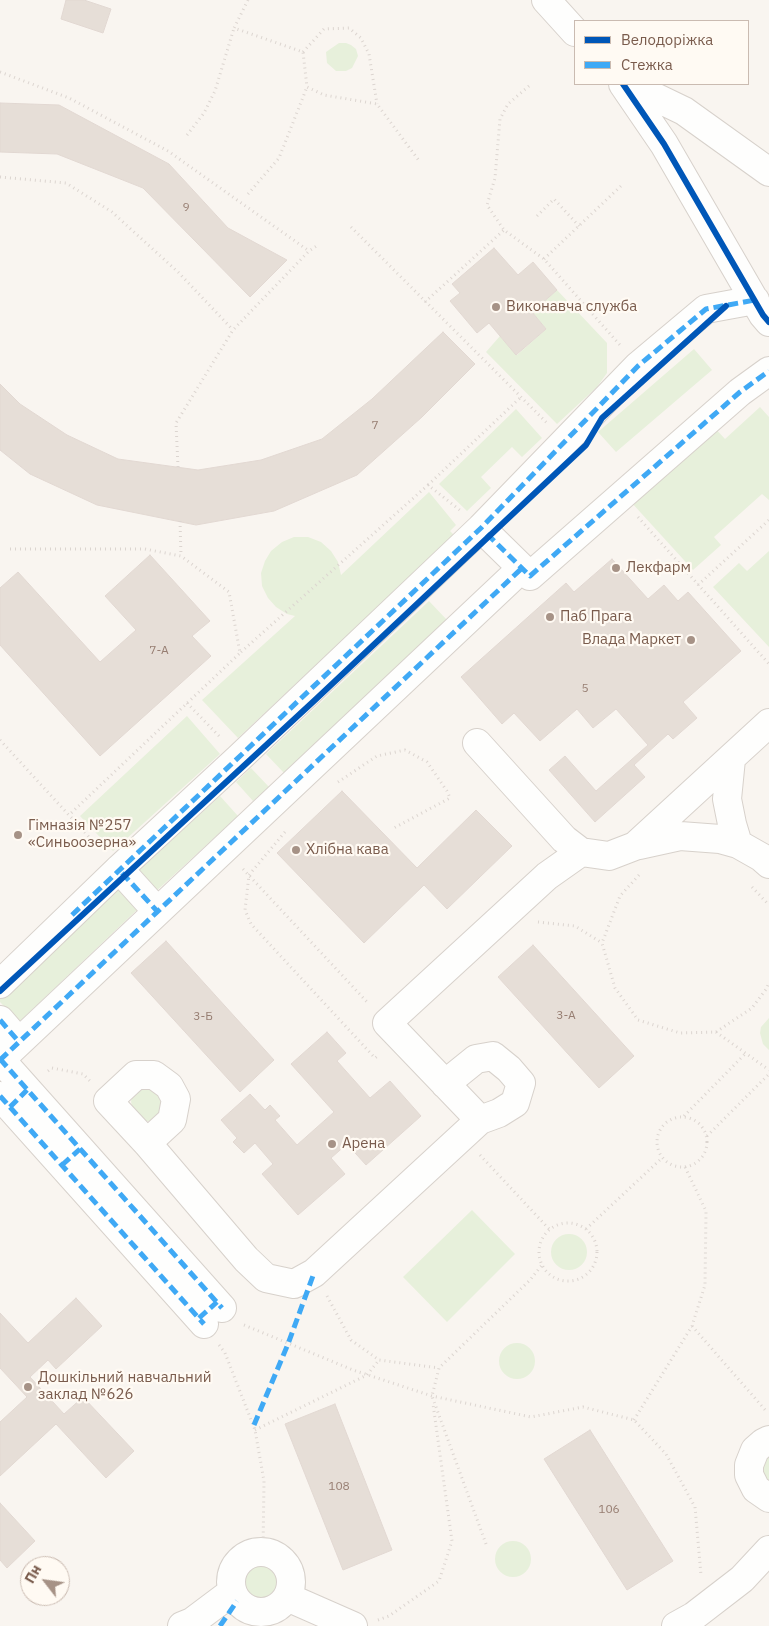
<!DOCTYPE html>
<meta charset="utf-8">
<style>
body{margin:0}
#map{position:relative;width:769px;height:1626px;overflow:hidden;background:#f9f5f0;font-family:"IBM Plex Sans",sans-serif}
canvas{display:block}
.legend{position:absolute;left:574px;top:20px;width:175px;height:65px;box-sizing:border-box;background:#fffaf3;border:1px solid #cabbb1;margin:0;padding:6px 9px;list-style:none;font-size:15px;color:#7a5c4d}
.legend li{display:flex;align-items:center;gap:10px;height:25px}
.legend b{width:25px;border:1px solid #cabbb1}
.north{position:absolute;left:20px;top:1556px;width:50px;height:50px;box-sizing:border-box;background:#fffaf3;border:1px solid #cabbb1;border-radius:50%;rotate:300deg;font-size:14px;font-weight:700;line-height:20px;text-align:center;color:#7a5c4d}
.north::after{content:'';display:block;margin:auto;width:18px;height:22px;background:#a69286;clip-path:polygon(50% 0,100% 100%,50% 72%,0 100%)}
</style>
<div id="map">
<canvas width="769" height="1626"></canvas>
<ul class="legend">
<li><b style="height:6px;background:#0057b8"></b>Велодоріжка</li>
<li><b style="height:6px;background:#3fa9f5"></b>Стежка</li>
</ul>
<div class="north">Пн</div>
</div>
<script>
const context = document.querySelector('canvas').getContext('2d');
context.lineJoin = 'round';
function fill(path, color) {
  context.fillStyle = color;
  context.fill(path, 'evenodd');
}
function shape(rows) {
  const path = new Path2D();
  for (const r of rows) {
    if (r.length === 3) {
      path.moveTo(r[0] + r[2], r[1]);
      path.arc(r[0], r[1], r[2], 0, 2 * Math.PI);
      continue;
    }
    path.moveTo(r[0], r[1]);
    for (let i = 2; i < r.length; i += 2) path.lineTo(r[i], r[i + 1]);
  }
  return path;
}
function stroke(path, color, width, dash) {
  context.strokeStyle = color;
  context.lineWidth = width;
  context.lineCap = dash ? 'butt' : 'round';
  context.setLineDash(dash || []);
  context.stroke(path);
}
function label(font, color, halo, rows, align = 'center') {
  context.font = font + ' "IBM Plex Sans",sans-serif';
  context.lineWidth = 4.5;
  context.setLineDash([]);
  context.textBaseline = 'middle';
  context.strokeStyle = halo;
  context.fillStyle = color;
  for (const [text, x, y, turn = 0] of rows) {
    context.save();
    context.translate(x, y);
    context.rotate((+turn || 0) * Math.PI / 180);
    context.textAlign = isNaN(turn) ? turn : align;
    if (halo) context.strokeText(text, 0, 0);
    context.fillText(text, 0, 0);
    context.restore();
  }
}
const green = shape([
 [339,43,346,43,351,45,356,49,358,56,352,68,346,71,336,71,327,63,326,52],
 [557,290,607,343,607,373,597,387,557,424,486,352,500,336,517,355,546,329,532,312],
 [694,349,712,370,616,452,598,432],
 [760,407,769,417,769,500,762,494,714,537,721,545,693,570,631,502,714,427,725,439],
 [516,409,542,438,522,457,512,447,481,477,491,488,467,511,439,484],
 [429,492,456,525,450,531,461,542,432,556,238,738,202,700,295,616,287,614,276,607,268,598,262,586,261,573,265,561,271,551,282,542,294,537,308,537,321,542,331,551,338,562,341,575],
 [769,551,769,647,713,587,739,563,747,571],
 [429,601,447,620,284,773,266,754],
 [187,716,220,754,113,851,80,816],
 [251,768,269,787,253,801,236,782],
 [220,796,238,816,152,895,134,875],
 [120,885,140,907,19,1022,0,1002,0,998],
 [769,1018,769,1050,763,1044,760,1033,761,1027],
 [147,1085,168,1102,156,1121,144,1121,132,1108,131,1101,133,1096],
 [472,1210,515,1254,447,1322,403,1277],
 [569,1252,18],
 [517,1361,18],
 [769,1455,769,1486,763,1481,761,1463],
 [513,1559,18],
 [260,1583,18]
]);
const building = shape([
 [66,0,84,0,111,9,103,33,61,19,66,0],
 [0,103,59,105,169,164,228,228,287,260,250,297,143,188,57,154,0,152,0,103],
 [494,248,518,275,533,262,557,290,532,312,546,329,516,355,489,323,477,333,450,301,460,293,452,284,494,248],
 [443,332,475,364,422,417,357,475,274,511,196,525,97,505,30,474,0,450,0,384,20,404,67,435,118,459,198,470,261,460,322,439,372,399,443,332],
 [150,555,210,621,192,636,211,656,100,756,0,645,0,588,18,572,100,662,136,630,105,596,150,555],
 [612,559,648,599,664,585,678,601,688,592,741,651,683,702,697,718,673,739,668,734,634,765,645,777,595,822,549,770,565,756,596,791,648,745,616,709,593,728,577,709,540,741,514,713,502,724,461,677,566,583,574,592,612,559],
 [342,791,417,868,476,810,512,846,447,909,424,885,364,943,277,853,342,791],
 [166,941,274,1060,240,1092,131,973,166,941],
 [533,945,634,1056,599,1088,498,977,533,945],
 [327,1032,346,1053,337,1061,370,1098,390,1081,421,1116,366,1165,347,1144,331,1158,345,1174,298,1215,262,1174,273,1164,255,1143,244,1153,233,1142,237,1138,221,1120,250,1094,265,1110,270,1105,280,1116,275,1120,297,1145,334,1112,291,1064,327,1032],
 [76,1298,102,1326,56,1369,48,1360,30,1377,64,1414,83,1397,134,1451,106,1478,56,1424,0,1476,0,1422,27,1397,0,1368,0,1313,28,1343,76,1298],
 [335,1404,392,1550,343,1570,285,1424,335,1404],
 [590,1430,673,1561,627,1590,544,1459,590,1430],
 [0,1503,35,1541,7,1568,0,1560,0,1503]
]);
const path = shape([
 [248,0,234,28,303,52,307,87,324,95,377,104,420,162],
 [303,52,324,29,349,28,361,38,369,54,377,104],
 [0,72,69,98,168,151,309,251],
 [529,86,508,104,500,119,495,178,487,205,504,230,544,259,620,345],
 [187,135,204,113,215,91,234,28],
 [0,177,66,183,112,212,178,272,233,330],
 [248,194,279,158,307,87],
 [537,216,554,199,579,226],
 [351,227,547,423],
 [544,259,622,185],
 [425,302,504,230],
 [178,467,176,423,233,330,309,251,318,245],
 [428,485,521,397],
 [638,517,769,664],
 [180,521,181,556],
 [10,549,145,549,181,556,229,592,240,653,69,815],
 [698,585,769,520],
 [241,652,428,485,461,511],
 [187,703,220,737],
 [0,740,100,849],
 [338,782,377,756,405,750,427,762,447,791,450,798,392,829],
 [285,832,249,875,245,910,251,924,375,1058,379,1055],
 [243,869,368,1003],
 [639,875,620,896,602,943,615,988,638,1020,680,1033,716,1032,752,1008,767,988,769,982],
 [752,887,769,905],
 [538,922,575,926,602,943],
 [716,1032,769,1070],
 [48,1071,52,1068,83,1074,90,1081],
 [684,1116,746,1053],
 [682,1142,25],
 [707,1136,769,1074],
 [480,1155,550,1230],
 [568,1252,29],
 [586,1229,662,1158],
 [327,1296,351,1340,379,1360,439,1368],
 [244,1325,353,1370,432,1396,531,1417,583,1407,634,1420,666,1454,695,1507,701,1575],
 [692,1326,767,1412],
 [219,1345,225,1353,255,1430,264,1481,263,1551],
 [634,1420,692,1326,705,1285,706,1211,685,1167],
 [255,1430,367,1375,379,1360],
 [486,1544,432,1396,439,1368,530,1280,542,1265],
 [378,1620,389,1616,439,1581,452,1541,433,1404]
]);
const minor = shape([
 [546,0,575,32],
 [623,84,664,144,763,315,769,322],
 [628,84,684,111,769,172],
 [481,528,530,576,740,392,769,371],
 [477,743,564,839,581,852,609,856,635,846,769,723],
 [731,759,727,799,732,824,738,844],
 [639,845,680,836,720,839,738,844,761,857,769,864],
 [119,869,157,911],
 [0,984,119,869,239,758,481,528,638,366,706,309,755,300],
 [0,1020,19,1042],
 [0,1059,222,1308],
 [0,1060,521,569],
 [445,1084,476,1059,493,1056,509,1069,521,1083,515,1103,499,1113,480,1120],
 [0,1096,204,1324],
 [147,1143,172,1120,176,1099,169,1086,154,1075,136,1075,108,1101,147,1143,246,1259,266,1278,294,1284,314,1273,480,1120,387,1023,547,876,581,852],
 [769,1440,763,1443,755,1450,749,1465,749,1475,756,1489,769,1498],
 [261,1582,30],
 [287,1597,353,1626],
 [182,1626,192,1622,232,1592],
 [676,1626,694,1616,742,1579,769,1550]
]);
const quiet = shape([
 [487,534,530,576,740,392,769,371],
 [122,873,157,911],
 [72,915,481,528,638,366,706,309,755,300],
 [0,1020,19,1042],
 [0,1059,222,1308],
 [0,1060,521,569],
 [0,1096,204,1324],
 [10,1107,27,1090],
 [62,1165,80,1149],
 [199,1318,217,1302],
 [254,1425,288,1344,314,1273],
 [220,1626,237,1601]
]);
const cycleway = shape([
 [623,84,664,144,763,315,769,322],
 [0,991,315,700,586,445,602,418,726,306]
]);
const markers = [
 [496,307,5,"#a69286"],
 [616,568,5,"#a69286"],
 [550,617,5,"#a69286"],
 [691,640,5,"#a69286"],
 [18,835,5,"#a69286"],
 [296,850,5,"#a69286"],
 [332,1144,5,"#a69286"],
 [28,1387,5,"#a69286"]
];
const numberNames = [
 ["9",186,208],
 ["7",375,426],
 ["7-А",159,651],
 ["5",585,689],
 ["3-А",566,1016],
 ["3-Б",203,1017],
 ["108",339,1487],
 ["106",609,1510]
];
const poiNames = [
 ["Виконавча служба",506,307],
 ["Лекфарм",626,568],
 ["Паб Прага",560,617],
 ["Влада Маркет",681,640,"right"],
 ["Гімназія №257",28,826],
 ["«Синьоозерна»",28,843],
 ["Хлібна кава",306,850],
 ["Арена",342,1144],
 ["Дошкільний навчальний",38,1378],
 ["заклад №626",38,1395]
];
fill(green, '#e7f0db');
fill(building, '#e6ded7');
stroke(building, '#e2d8d2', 1);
stroke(minor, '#d7d1cb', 30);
stroke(path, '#dcd5d0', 3, [1, 4]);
stroke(minor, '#fefefd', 28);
stroke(quiet, '#3fa9f5', 5, [10, 5]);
stroke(cycleway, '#0057b8', 6);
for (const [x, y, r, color] of markers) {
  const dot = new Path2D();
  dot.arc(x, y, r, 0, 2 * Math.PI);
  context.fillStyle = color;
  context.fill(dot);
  stroke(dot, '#fffaf3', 2);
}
label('12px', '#977e72', null, numberNames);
label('15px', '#7a5c4d', '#fffaf3', poiNames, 'left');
</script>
